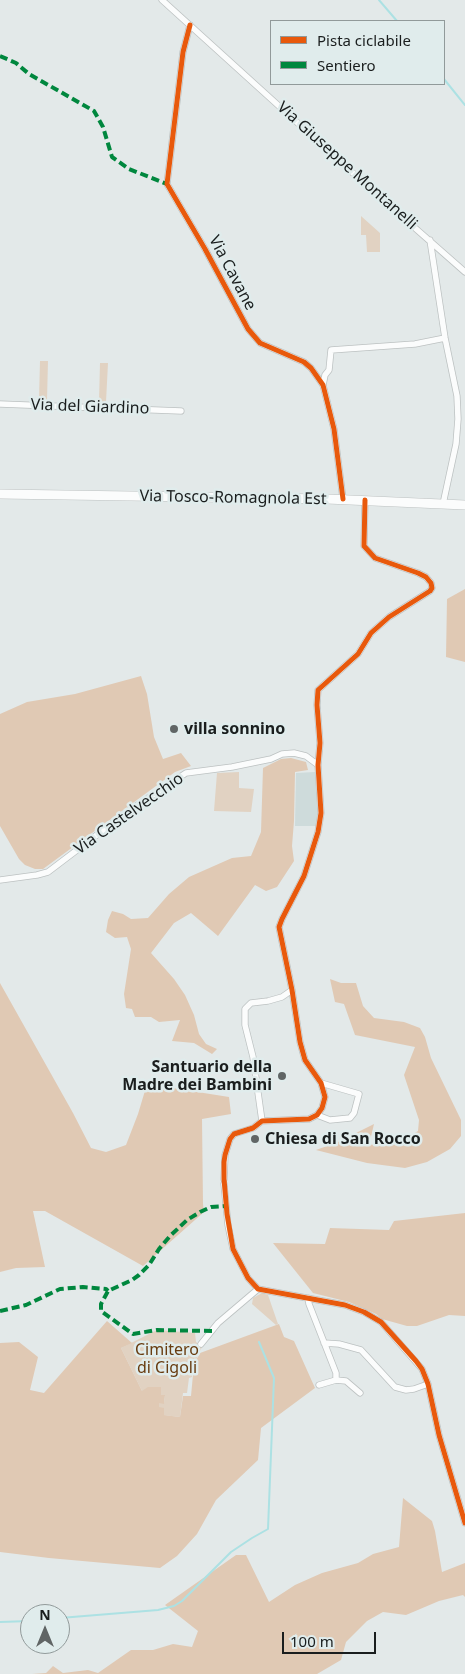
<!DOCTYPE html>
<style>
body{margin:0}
#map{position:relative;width:465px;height:1674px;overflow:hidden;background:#e3e9e9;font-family:"Noto Sans",sans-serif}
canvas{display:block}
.legend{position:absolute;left:270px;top:20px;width:175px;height:65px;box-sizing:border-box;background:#e0ecec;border:1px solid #919a9a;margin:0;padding:6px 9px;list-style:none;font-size:15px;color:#1a1e1e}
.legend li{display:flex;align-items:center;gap:10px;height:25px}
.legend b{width:25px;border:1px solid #919a9a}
.north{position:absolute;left:20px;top:1604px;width:50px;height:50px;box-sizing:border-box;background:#e0ecec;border:1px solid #919a9a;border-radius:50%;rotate:0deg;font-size:14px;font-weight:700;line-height:20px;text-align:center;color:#1a1e1e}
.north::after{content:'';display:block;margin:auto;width:18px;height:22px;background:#606565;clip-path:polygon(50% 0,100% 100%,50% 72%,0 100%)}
.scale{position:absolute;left:282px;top:1632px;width:94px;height:22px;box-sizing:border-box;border:2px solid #1a1e1e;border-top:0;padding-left:6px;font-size:15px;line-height:18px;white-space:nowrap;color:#1a1e1e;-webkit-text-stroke:4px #e0ecec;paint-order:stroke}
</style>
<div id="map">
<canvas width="465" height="1674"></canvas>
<ul class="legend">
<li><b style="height:6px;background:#e8590c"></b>Pista ciclabile</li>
<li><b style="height:6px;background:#00873e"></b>Sentiero</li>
</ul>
<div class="north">N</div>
<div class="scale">100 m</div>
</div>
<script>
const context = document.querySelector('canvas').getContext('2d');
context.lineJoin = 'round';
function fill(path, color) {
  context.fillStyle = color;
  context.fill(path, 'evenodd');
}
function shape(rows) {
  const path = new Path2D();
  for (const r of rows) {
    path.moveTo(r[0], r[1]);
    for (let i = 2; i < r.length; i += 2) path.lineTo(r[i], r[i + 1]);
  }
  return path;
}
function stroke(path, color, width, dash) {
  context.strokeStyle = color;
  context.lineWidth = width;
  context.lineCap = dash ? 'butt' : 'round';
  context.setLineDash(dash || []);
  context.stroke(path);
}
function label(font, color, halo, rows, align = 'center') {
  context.font = font + ' "Noto Sans",sans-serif';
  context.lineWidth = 5;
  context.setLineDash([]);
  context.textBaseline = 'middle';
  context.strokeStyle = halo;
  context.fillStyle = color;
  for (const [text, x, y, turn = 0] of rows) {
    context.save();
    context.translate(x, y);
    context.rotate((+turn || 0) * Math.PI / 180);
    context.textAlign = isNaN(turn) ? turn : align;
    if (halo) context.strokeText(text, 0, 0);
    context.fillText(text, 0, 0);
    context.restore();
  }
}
const built = shape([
 [315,772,317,794,318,814,316,826,295,826,296,773]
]);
const green = shape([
 [361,216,380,233,380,252,367,252,366,235,361,235],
 [40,361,48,361,47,400,39,399],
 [100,363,108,363,106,402,99,402],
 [239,772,239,788,254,789,251,812,214,811,217,773],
 [262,1293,268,1295,278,1324,276,1325,252,1304,253,1298],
 [157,1330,195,1333,196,1342,202,1347,194,1364,192,1377,189,1378,187,1393,183,1393,180,1417,163,1415,158,1407,159,1403,164,1403,165,1396,142,1391,121,1348]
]);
const forest = shape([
 [465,589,465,662,446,657,447,599],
 [141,676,147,694,154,737,163,759,181,753,191,766,175,772,43,869,35,869,25,865,19,859,0,826,0,714,27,702,75,694],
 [291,758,306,762,308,770,295,772,294,821,292,846,294,861,277,887,266,891,255,885,218,936,191,913,174,923,151,953,174,979,185,995,194,1015,199,1034,206,1044,217,1049,212,1054,194,1043,172,1041,180,1020,159,1022,151,1017,135,1017,132,1009,126,1008,124,994,131,949,127,937,115,938,106,932,108,920,112,911,123,914,131,919,148,918,169,894,189,877,232,858,251,856,261,832,263,768,281,759],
 [330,979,341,983,356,983,363,1006,374,1018,404,1022,420,1028,425,1037,431,1058,461,1120,461,1136,450,1149,427,1162,405,1168,367,1163,316,1150,338,1142,374,1124,369,1145,399,1142,418,1131,419,1120,404,1075,415,1047,355,1035,344,1004,335,1002],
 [0,983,73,1113,91,1148,106,1152,126,1145,138,1114,147,1084,229,1097,231,1114,202,1119,203,1204,204,1212,143,1266,45,1211,33,1211,45,1267,16,1268,0,1272],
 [465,1213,465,1316,449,1315,417,1326,407,1326,382,1319,376,1314,349,1302,313,1293,273,1243,325,1244,330,1228,389,1230,394,1221],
 [107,1321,132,1343,121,1348,142,1391,148,1387,161,1387,161,1395,165,1395,164,1404,159,1403,159,1407,164,1408,164,1415,180,1417,183,1396,191,1396,194,1364,200,1353,279,1324,284,1337,294,1341,315,1388,261,1428,258,1460,216,1500,197,1534,177,1556,160,1568,49,1558,0,1552,0,1343,19,1342,38,1357,30,1390,44,1393],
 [403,1498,432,1521,435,1531,442,1572,465,1563,465,1597,463,1595,439,1601,406,1615,383,1612,367,1621,346,1642,341,1660,317,1674,32,1674,46,1673,53,1666,63,1673,88,1670,98,1673,131,1650,153,1650,173,1644,192,1647,198,1631,165,1605,236,1555,246,1555,269,1602,295,1585,322,1573,358,1563,373,1554,399,1547]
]);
const stream = shape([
 [379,0,397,21],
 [444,79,465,105],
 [60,1618,158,1610,174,1606,182,1601,231,1552,252,1538,268,1529,274,1378,259,1342],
 [0,1622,30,1621]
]);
const street = shape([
 [162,0,365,184,465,272],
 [190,25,183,52,167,184,205,249,248,329,260,343,304,362,311,368,323,385,334,429,343,499],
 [430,240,445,338,457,396,458,419,456,444,443,504],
 [323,385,325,375,329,370,331,350,415,344,445,338],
 [0,404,181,411],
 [0,880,37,875,48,872,127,812,186,773,232,767,271,759,282,754,294,753,306,756,318,765],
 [317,1115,330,1120,350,1118,354,1113,359,1094,321,1083],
 [262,1121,253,1057,245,1025,245,1009,251,1003,268,1001,282,997,292,990],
 [224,1179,225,1155,230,1139,234,1134,253,1128,262,1121,309,1119,317,1115,322,1108,325,1097,321,1083,305,1060,300,1042,292,990,279,927,282,919,304,876,318,832,321,813,318,765,320,743,317,705,318,690,358,654,371,633,389,617,430,591,432,588,431,583,426,577,418,573,375,558,364,546,365,500],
 [224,1184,228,1225,233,1249,248,1278,258,1289,345,1305,364,1312,381,1322,422,1369,428,1384,439,1435,465,1523],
 [308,1298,309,1304,336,1373,336,1380,346,1381,360,1393],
 [324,1343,339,1344,361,1350,395,1387,406,1390,414,1389,428,1384],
 [201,1344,218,1323,258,1289],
 [319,1385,336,1380]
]);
const primary = shape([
 [0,494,327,499,465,505]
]);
const quiet = shape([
 [0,56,16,63,29,74,94,111,103,127,112,157,129,169,167,184],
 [0,1311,26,1305,60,1289,83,1287,106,1289,108,1291],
 [212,1331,157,1330,133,1334,101,1311,101,1304,108,1291,132,1280,139,1275,149,1265,159,1249,170,1236,187,1220,200,1212,211,1207,226,1206]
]);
const cycleway = shape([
 [190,25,183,52,167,184,205,249,248,329,260,343,304,362,311,368,323,385,334,429,343,499],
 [365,500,364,546,375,558,418,573,426,577,431,583,432,588,430,591,389,617,371,633,358,654,318,690,317,705,320,743,318,765,321,813,318,832,304,876,282,919,279,927,292,990,300,1042,305,1060,321,1083,325,1097,322,1108,317,1115,309,1119,262,1121,253,1128,234,1134,230,1139,225,1155,224,1162,224,1179,227,1214,233,1249,248,1278,258,1289,345,1305,364,1312,381,1322,416,1361,422,1369,428,1384,439,1435,465,1523]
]);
const markers = [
 [174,729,5,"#606565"],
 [282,1076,5,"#606565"],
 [255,1139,5,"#606565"]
];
const streetNames = [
 ["Via Giuseppe Montanelli",347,166,42],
 ["Via Cavane",232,273,62],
 ["Via del Giardino",90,407,2],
 ["Via Tosco-Romagnola Est",233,498,1],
 ["Via Castelvecchio",129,814,-35]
];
const poiNames = [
 ["villa sonnino",184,729],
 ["Santuario della",272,1067,"right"],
 ["Madre dei Bambini",272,1085,"right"],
 ["Chiesa di San Rocco",265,1139]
];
const parkNames = [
 ["Cimitero",167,1350],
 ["di Cigoli",167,1368]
];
fill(built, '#cedbdb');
fill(green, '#e1d2c2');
fill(forest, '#e0c9b4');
stroke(stream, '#ace1e3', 2);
stroke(street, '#bcc1c1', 7);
stroke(primary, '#bcc1c1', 10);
stroke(street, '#fbfcfc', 5.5);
stroke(primary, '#fbfcfc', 9);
stroke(quiet, '#00873e', 4, [8, 4]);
stroke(cycleway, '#e8590c', 5);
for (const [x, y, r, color] of markers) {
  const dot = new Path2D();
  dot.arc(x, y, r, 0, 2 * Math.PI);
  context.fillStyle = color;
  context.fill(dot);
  stroke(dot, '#e0ecec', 2);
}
label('16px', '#1a1e1e', '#e0ecec', streetNames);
label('bold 16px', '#1a1e1e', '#e0ecec', poiNames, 'left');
label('16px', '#683c10', '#e0ecec', parkNames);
</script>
